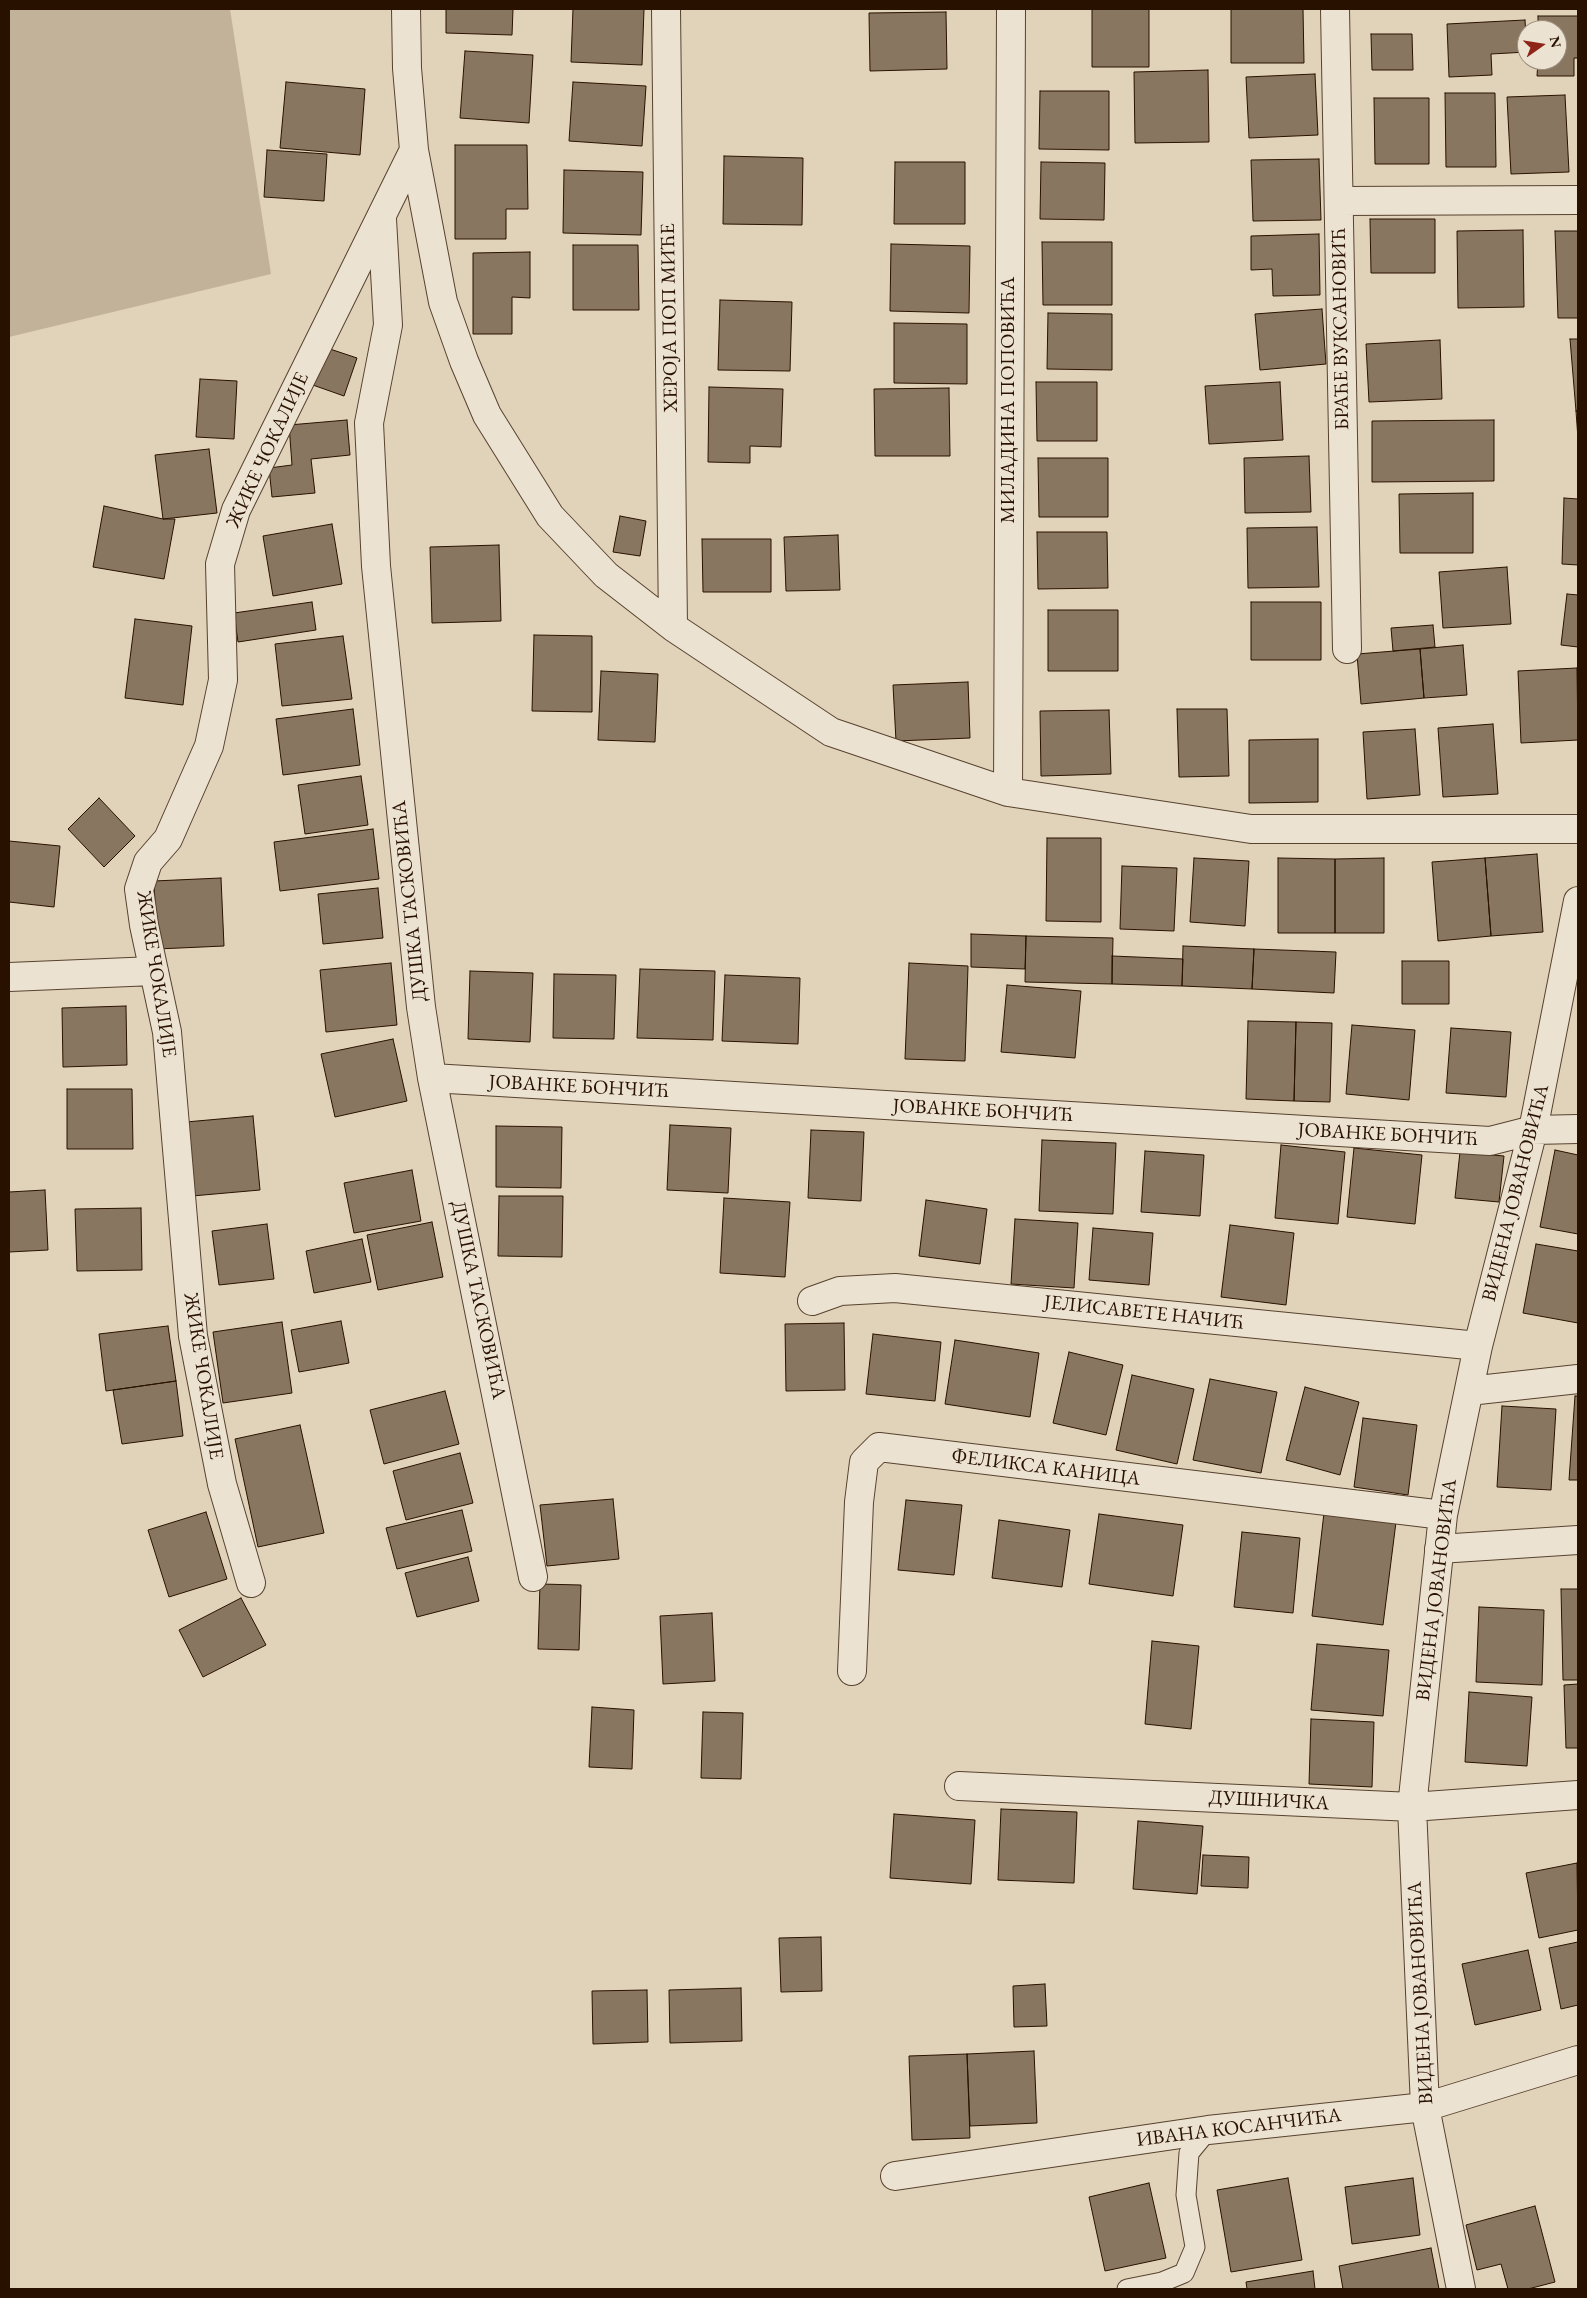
<!DOCTYPE html>
<meta charset="utf-8">
<style>
body{margin:0}
#map{position:relative;width:1587px;height:2298px;overflow:hidden;background:#e1d3b9;font-family:"EB Garamond",serif}
canvas{display:block}
.frame{position:absolute;inset:0;border:10px solid #291100;pointer-events:none}
.north{position:absolute;left:1517px;top:20px;width:50px;height:50px;box-sizing:border-box;background:#ece2d2;border:1px solid #9e8e7e;border-radius:50%;rotate:77deg;font-size:14px;font-weight:700;line-height:20px;text-align:center;color:#291100}
.north::after{content:'';display:block;margin:auto;width:18px;height:22px;background:#8f2418;clip-path:polygon(50% 0,100% 100%,50% 72%,0 100%)}
</style>
<div id="map">
<canvas width="1587" height="2298"></canvas>
<div class="frame"></div>
<div class="north">N</div>
</div>
<script>
const context = document.querySelector('canvas').getContext('2d');
context.lineJoin = 'round';
function fill(path, color) {
  context.fillStyle = color;
  context.fill(path, 'evenodd');
}
function shape(rows) {
  const path = new Path2D();
  for (const r of rows) {
    path.moveTo(r[0], r[1]);
    for (let i = 2; i < r.length; i += 2) path.lineTo(r[i], r[i + 1]);
  }
  return path;
}
function stroke(path, color, width, dash) {
  context.strokeStyle = color;
  context.lineWidth = width;
  context.lineCap = dash ? 'butt' : 'round';
  context.setLineDash(dash || []);
  context.stroke(path);
}
function label(font, color, halo, rows, align = 'center') {
  context.font = font + ' "EB Garamond",serif';
  context.lineWidth = 4;
  context.setLineDash([]);
  context.textBaseline = 'middle';
  context.strokeStyle = halo;
  context.fillStyle = color;
  for (const [text, x, y, turn = 0] of rows) {
    context.save();
    context.translate(x, y);
    context.rotate((+turn || 0) * Math.PI / 180);
    context.textAlign = isNaN(turn) ? turn : align;
    if (halo) context.strokeText(text, 0, 0);
    context.fillText(text, 0, 0);
    context.restore();
  }
}
const green = shape([
 [9,9,230,9,271,274,9,337]
]);
const building = shape([
 [446,9,513,9,512,35,446,33,446,9],
 [573,9,644,9,642,65,571,62,573,9],
 [1092,9,1149,9,1149,67,1092,67,1092,9],
 [1231,9,1303,9,1304,63,1231,63,1231,9],
 [946,12,947,69,870,71,869,13,946,12],
 [1538,16,1578,16,1578,58,1574,58,1574,76,1537,76,1538,60,1557,60,1557,30,1538,30,1538,16],
 [1525,20,1527,52,1491,54,1492,75,1449,77,1447,24,1525,20],
 [1371,34,1412,34,1413,70,1372,70,1371,34],
 [465,51,533,55,529,123,460,118,465,51],
 [1208,70,1209,142,1135,143,1134,72,1208,70],
 [1315,74,1318,135,1249,138,1246,77,1315,74],
 [286,82,365,89,360,155,280,148,286,82],
 [573,82,646,86,642,146,569,141,573,82],
 [1040,91,1109,91,1109,150,1039,149,1040,91],
 [1445,93,1495,93,1496,167,1446,167,1445,93],
 [1565,95,1569,172,1511,174,1507,97,1565,95],
 [1374,98,1429,98,1429,164,1375,164,1374,98],
 [455,145,527,145,528,209,506,209,506,239,455,239,455,145],
 [267,150,327,154,324,201,264,197,267,150],
 [724,156,803,158,802,225,723,224,724,156],
 [1319,159,1321,220,1253,221,1251,160,1319,159],
 [895,162,965,162,965,224,894,224,895,162],
 [1041,162,1105,163,1104,220,1040,219,1041,162],
 [564,170,643,172,641,235,563,233,564,170],
 [1370,219,1435,219,1435,273,1371,273,1370,219],
 [1523,230,1524,307,1458,308,1457,231,1523,230],
 [1555,231,1578,231,1578,318,1558,318,1555,231],
 [1319,234,1320,295,1273,296,1272,269,1251,270,1251,236,1319,234],
 [1042,242,1112,242,1112,305,1043,305,1042,242],
 [891,244,970,246,969,313,890,311,891,244],
 [573,245,638,245,639,310,573,310,573,245],
 [530,252,530,298,512,297,512,334,473,334,473,253,530,252],
 [720,300,792,302,790,371,718,370,720,300],
 [1322,309,1326,364,1260,370,1255,314,1322,309],
 [1048,313,1112,314,1112,370,1047,369,1048,313],
 [894,323,967,324,967,384,894,383,894,323],
 [1570,339,1578,339,1578,411,1576,411,1570,339],
 [1440,340,1442,399,1369,402,1366,344,1440,340],
 [324,347,357,358,344,396,310,384,324,347],
 [200,379,237,381,234,439,196,437,200,379],
 [1036,382,1097,382,1097,441,1037,441,1036,382],
 [1280,382,1283,440,1209,444,1205,386,1280,382],
 [709,387,783,389,781,447,750,446,750,463,708,462,709,387],
 [949,388,950,456,875,456,874,389,949,388],
 [1576,411,1578,411,1578,439,1576,411],
 [347,420,350,455,311,459,315,493,272,497,269,468,292,465,289,425,347,420],
 [1494,420,1494,481,1372,482,1372,421,1494,420],
 [209,449,217,513,163,519,155,455,209,449],
 [1309,456,1311,512,1245,513,1244,458,1309,456],
 [1038,458,1108,458,1108,517,1039,517,1038,458],
 [1473,493,1473,553,1400,553,1399,494,1473,493],
 [1564,498,1578,499,1578,565,1562,564,1564,498],
 [104,506,163,519,175,519,164,579,93,567,104,506],
 [620,516,646,521,640,556,613,552,620,516],
 [332,524,342,584,273,596,263,536,332,524],
 [1317,527,1319,587,1248,588,1247,528,1317,527],
 [1037,532,1107,532,1108,588,1038,589,1037,532],
 [838,535,840,590,786,591,784,537,838,535],
 [702,539,771,539,771,592,703,592,702,539],
 [499,545,501,621,432,623,430,547,499,545],
 [1507,567,1511,624,1443,628,1439,572,1507,567],
 [1567,594,1578,595,1578,647,1561,645,1567,594],
 [312,602,316,630,238,642,234,613,312,602],
 [1251,602,1321,602,1321,660,1251,660,1251,602],
 [1048,610,1118,610,1118,671,1048,671,1048,610],
 [135,619,192,626,183,705,125,698,135,619],
 [1433,625,1435,647,1393,651,1391,628,1433,625],
 [534,635,592,636,592,712,532,711,534,635],
 [343,636,352,699,282,706,275,644,343,636],
 [1463,645,1467,695,1424,698,1420,649,1463,645],
 [1420,649,1424,698,1361,704,1357,654,1420,649],
 [1577,668,1578,740,1521,743,1518,671,1577,668],
 [601,671,658,674,655,742,598,740,601,671],
 [968,682,970,738,896,741,893,685,968,682],
 [353,709,360,765,283,775,276,719,353,709],
 [1177,709,1227,709,1229,776,1179,777,1177,709],
 [1109,710,1111,774,1041,776,1040,711,1109,710],
 [1493,724,1498,794,1443,797,1438,728,1493,724],
 [1415,729,1420,795,1367,799,1363,732,1415,729],
 [1318,739,1318,802,1249,803,1249,740,1318,739],
 [361,776,368,825,305,834,298,785,361,776],
 [99,798,135,836,104,867,68,829,99,798],
 [373,829,379,879,280,891,274,842,373,829],
 [1047,838,1101,838,1101,922,1046,921,1047,838],
 [9,841,60,846,54,907,9,902,9,841],
 [1537,854,1543,932,1491,936,1485,858,1537,854],
 [1194,858,1249,861,1245,926,1190,922,1194,858],
 [1278,858,1335,859,1335,933,1278,933,1278,858],
 [1384,858,1384,933,1335,933,1335,859,1384,858],
 [1485,858,1491,936,1438,941,1432,862,1485,858],
 [1122,866,1177,868,1174,931,1120,929,1122,866],
 [221,878,224,946,157,949,154,881,221,878],
 [378,888,383,938,323,944,318,894,378,888],
 [971,934,1026,936,1025,969,971,967,971,934],
 [1026,936,1113,938,1112,984,1025,982,1026,936],
 [1183,946,1254,949,1252,989,1182,986,1183,946],
 [1254,949,1336,952,1334,993,1252,989,1254,949],
 [1112,956,1183,959,1182,986,1112,984,1112,956],
 [1402,961,1449,961,1449,1004,1402,1004,1402,961],
 [391,963,397,1025,326,1032,320,970,391,963],
 [909,963,968,966,965,1061,905,1059,909,963],
 [640,969,715,971,713,1040,637,1038,640,969],
 [470,971,533,973,530,1042,468,1039,470,971],
 [554,974,616,975,614,1039,553,1038,554,974],
 [725,975,800,978,798,1044,722,1041,725,975],
 [1007,985,1081,991,1075,1058,1001,1052,1007,985],
 [126,1006,127,1065,63,1067,62,1008,126,1006],
 [1248,1021,1296,1022,1294,1101,1246,1099,1248,1021],
 [1296,1022,1332,1023,1330,1102,1294,1101,1296,1022],
 [1352,1025,1415,1030,1409,1100,1346,1094,1352,1025],
 [1451,1028,1511,1032,1506,1097,1446,1093,1451,1028],
 [393,1039,407,1101,335,1117,321,1054,393,1039],
 [67,1089,132,1089,133,1149,67,1149,67,1089],
 [253,1116,260,1190,192,1196,186,1122,253,1116],
 [670,1125,731,1128,728,1193,667,1190,670,1125],
 [496,1126,562,1127,561,1188,496,1187,496,1126],
 [811,1130,864,1132,861,1201,808,1198,811,1130],
 [1042,1140,1116,1143,1113,1214,1039,1211,1042,1140],
 [1281,1145,1345,1152,1338,1224,1275,1218,1281,1145],
 [1354,1148,1422,1155,1415,1224,1347,1217,1354,1148],
 [1555,1150,1578,1155,1578,1234,1540,1227,1555,1150],
 [1145,1151,1204,1155,1200,1216,1141,1212,1145,1151],
 [1460,1152,1504,1156,1499,1202,1455,1198,1460,1152],
 [412,1170,421,1221,354,1233,344,1183,412,1170],
 [45,1190,48,1250,9,1252,9,1192,45,1190],
 [499,1196,563,1196,562,1257,498,1256,499,1196],
 [724,1198,790,1202,785,1277,720,1273,724,1198],
 [926,1200,987,1209,980,1264,919,1256,926,1200],
 [141,1208,142,1270,77,1271,75,1209,141,1208],
 [1015,1219,1078,1223,1074,1288,1011,1284,1015,1219],
 [432,1222,443,1277,378,1290,367,1235,432,1222],
 [267,1224,274,1279,219,1285,212,1231,267,1224],
 [1230,1225,1294,1233,1286,1305,1221,1297,1230,1225],
 [1093,1228,1153,1233,1149,1285,1089,1280,1093,1228],
 [362,1239,371,1282,314,1293,306,1251,362,1239],
 [1536,1244,1578,1251,1578,1323,1523,1313,1536,1244],
 [341,1321,349,1363,299,1372,291,1330,341,1321],
 [282,1322,292,1393,223,1403,213,1332,282,1322],
 [844,1323,845,1390,786,1391,785,1324,844,1323],
 [168,1326,176,1381,106,1391,99,1334,168,1326],
 [873,1334,941,1342,935,1401,866,1394,873,1334],
 [955,1340,1039,1353,1030,1417,945,1404,955,1340],
 [1069,1352,1123,1365,1106,1435,1053,1423,1069,1352],
 [1132,1375,1194,1389,1177,1464,1116,1450,1132,1375],
 [1210,1379,1277,1392,1261,1473,1193,1460,1210,1379],
 [176,1381,183,1436,122,1444,113,1390,176,1381],
 [1305,1387,1359,1402,1340,1475,1286,1460,1305,1387],
 [445,1391,459,1444,384,1464,370,1410,445,1391],
 [1575,1396,1578,1396,1578,1480,1569,1480,1575,1396],
 [1502,1406,1556,1409,1551,1490,1497,1487,1502,1406],
 [1363,1418,1417,1425,1408,1495,1354,1487,1363,1418],
 [300,1425,324,1533,258,1547,235,1439,300,1425],
 [460,1453,473,1503,406,1520,393,1471,460,1453],
 [613,1499,619,1559,547,1566,540,1505,613,1499],
 [906,1500,962,1505,954,1575,898,1570,906,1500],
 [462,1510,472,1551,397,1569,386,1528,462,1510],
 [206,1512,227,1579,169,1597,148,1530,206,1512],
 [1324,1513,1396,1522,1383,1625,1312,1616,1324,1513],
 [1099,1514,1183,1525,1173,1596,1089,1584,1099,1514],
 [999,1520,1070,1530,1062,1587,992,1578,999,1520],
 [1242,1532,1300,1538,1293,1613,1234,1607,1242,1532],
 [468,1557,479,1601,417,1617,405,1573,468,1557],
 [540,1584,581,1585,579,1650,538,1649,540,1584],
 [1561,1589,1578,1589,1578,1680,1563,1680,1561,1589],
 [241,1598,266,1645,203,1677,179,1630,241,1598],
 [1479,1607,1544,1610,1542,1685,1476,1682,1479,1607],
 [712,1613,715,1681,663,1684,660,1616,712,1613],
 [1152,1641,1199,1646,1191,1729,1145,1724,1152,1641],
 [1317,1644,1389,1650,1383,1716,1311,1710,1317,1644],
 [1578,1684,1578,1748,1566,1748,1564,1685,1578,1684],
 [1469,1692,1532,1697,1527,1766,1465,1762,1469,1692],
 [592,1707,634,1710,632,1769,589,1767,592,1707],
 [703,1712,743,1713,741,1779,701,1778,703,1712],
 [1311,1719,1374,1722,1372,1787,1309,1784,1311,1719],
 [1001,1809,1077,1812,1074,1883,998,1880,1001,1809],
 [894,1814,975,1820,971,1884,890,1878,894,1814],
 [1138,1821,1203,1826,1197,1894,1133,1889,1138,1821],
 [1203,1855,1249,1857,1248,1888,1201,1886,1203,1855],
 [1577,1863,1578,1930,1539,1938,1526,1873,1577,1863],
 [821,1937,822,1991,781,1992,779,1938,821,1937],
 [1578,1942,1578,2005,1561,2009,1549,1948,1578,1942],
 [1528,1950,1541,2010,1475,2025,1462,1964,1528,1950],
 [1045,1984,1047,2026,1014,2027,1013,1986,1045,1984],
 [741,1988,742,2041,670,2043,669,1990,741,1988],
 [647,1990,648,2042,593,2044,592,1991,647,1990],
 [1034,2051,1037,2123,970,2126,967,2054,1034,2051],
 [967,2054,970,2138,912,2140,909,2056,967,2054],
 [1288,2178,1302,2260,1231,2272,1217,2190,1288,2178],
 [1413,2178,1420,2235,1352,2244,1345,2187,1413,2178],
 [1149,2183,1166,2258,1105,2271,1089,2197,1149,2183],
 [1535,2206,1555,2282,1528,2289,1508,2289,1501,2264,1477,2270,1466,2225,1535,2206],
 [1431,2248,1439,2289,1343,2289,1339,2266,1431,2248],
 [1313,2271,1315,2289,1247,2289,1246,2282,1313,2271]
]);
const lane = shape([
 [1127,2289,1162,2282,1184,2273,1195,2247,1186,2195,1189,2153,1208,2130]
]);
const street = shape([
 [406,9,407,68,414,150,443,302,464,361,487,415,550,516,606,575,673,627,831,732,1008,792,1251,829,1578,829],
 [666,9,673,627],
 [1335,9,1347,649],
 [1339,201,1578,200],
 [382,219,388,325,369,423,376,566,421,1007,432,1078,533,1577],
 [1008,792,1011,9],
 [9,977,154,971],
 [432,1078,1490,1141,1533,1130,1578,1129],
 [812,1301,840,1291,895,1288,1478,1346],
 [1469,1391,1578,1379],
 [1439,1549,1578,1540],
 [251,1583,222,1484,193,1336,167,1032,144,925,139,889,148,862,168,839,209,746,223,680,220,564,236,510,414,150],
 [852,1671,859,1502,864,1462,879,1447,1443,1515],
 [959,1786,1412,1807,1578,1795],
 [895,2176,1208,2130,1425,2107,1578,2060],
 [1461,2289,1425,2107,1412,1807,1443,1515,1478,1346,1533,1130,1578,901]
]);
const streetNames = [
 ["ХЕРОЈА ПОП МИЋЕ",670,318,-91],
 ["БРАЋЕ ВУКСАНОВИЋ",1341,329,-91],
 ["МИЛАДИНА ПОПОВИЋА",1009,400,-90],
 ["ЖИКЕ ЧОКАЛИЈЕ",268,450,-65],
 ["ДУШКА ТАСКОВИЋА",410,901,-96],
 ["ЖИКЕ ЧОКАЛИЈЕ",156,974,81],
 ["ЈОВАНКЕ БОНЧИЋ",579,1087,3],
 ["ЈОВАНКЕ БОНЧИЋ",983,1111,3],
 ["ЈОВАНКЕ БОНЧИЋ",1388,1135,3],
 ["ВИДЕНА ЈОВАНОВИЋА",1516,1193,-76],
 ["ДУШКА ТАСКОВИЋА",478,1300,78],
 ["ЈЕЛИСАВЕТЕ НАЧИЋ",1144,1313,6],
 ["ЖИКЕ ЧОКАЛИЈЕ",203,1376,81],
 ["ФЕЛИКСА КАНИЦА",1046,1468,7],
 ["ВИДЕНА ЈОВАНОВИЋА",1437,1590,-83],
 ["ДУШНИЧКА",1269,1801,3],
 ["ВИДЕНА ЈОВАНОВИЋА",1421,1993,-93],
 ["ИВАНА КОСАНЧИЋА",1239,2128,-7]
];
fill(green, '#c2b29a');
fill(building, '#897660');
stroke(building, '#291100', 1);
stroke(lane, '#57422e', 21);
stroke(street, '#57422e', 30);
stroke(lane, '#ece2d2', 19);
stroke(street, '#ece2d2', 28);
label('20px', '#291100', '#ece2d2', streetNames);
</script>
